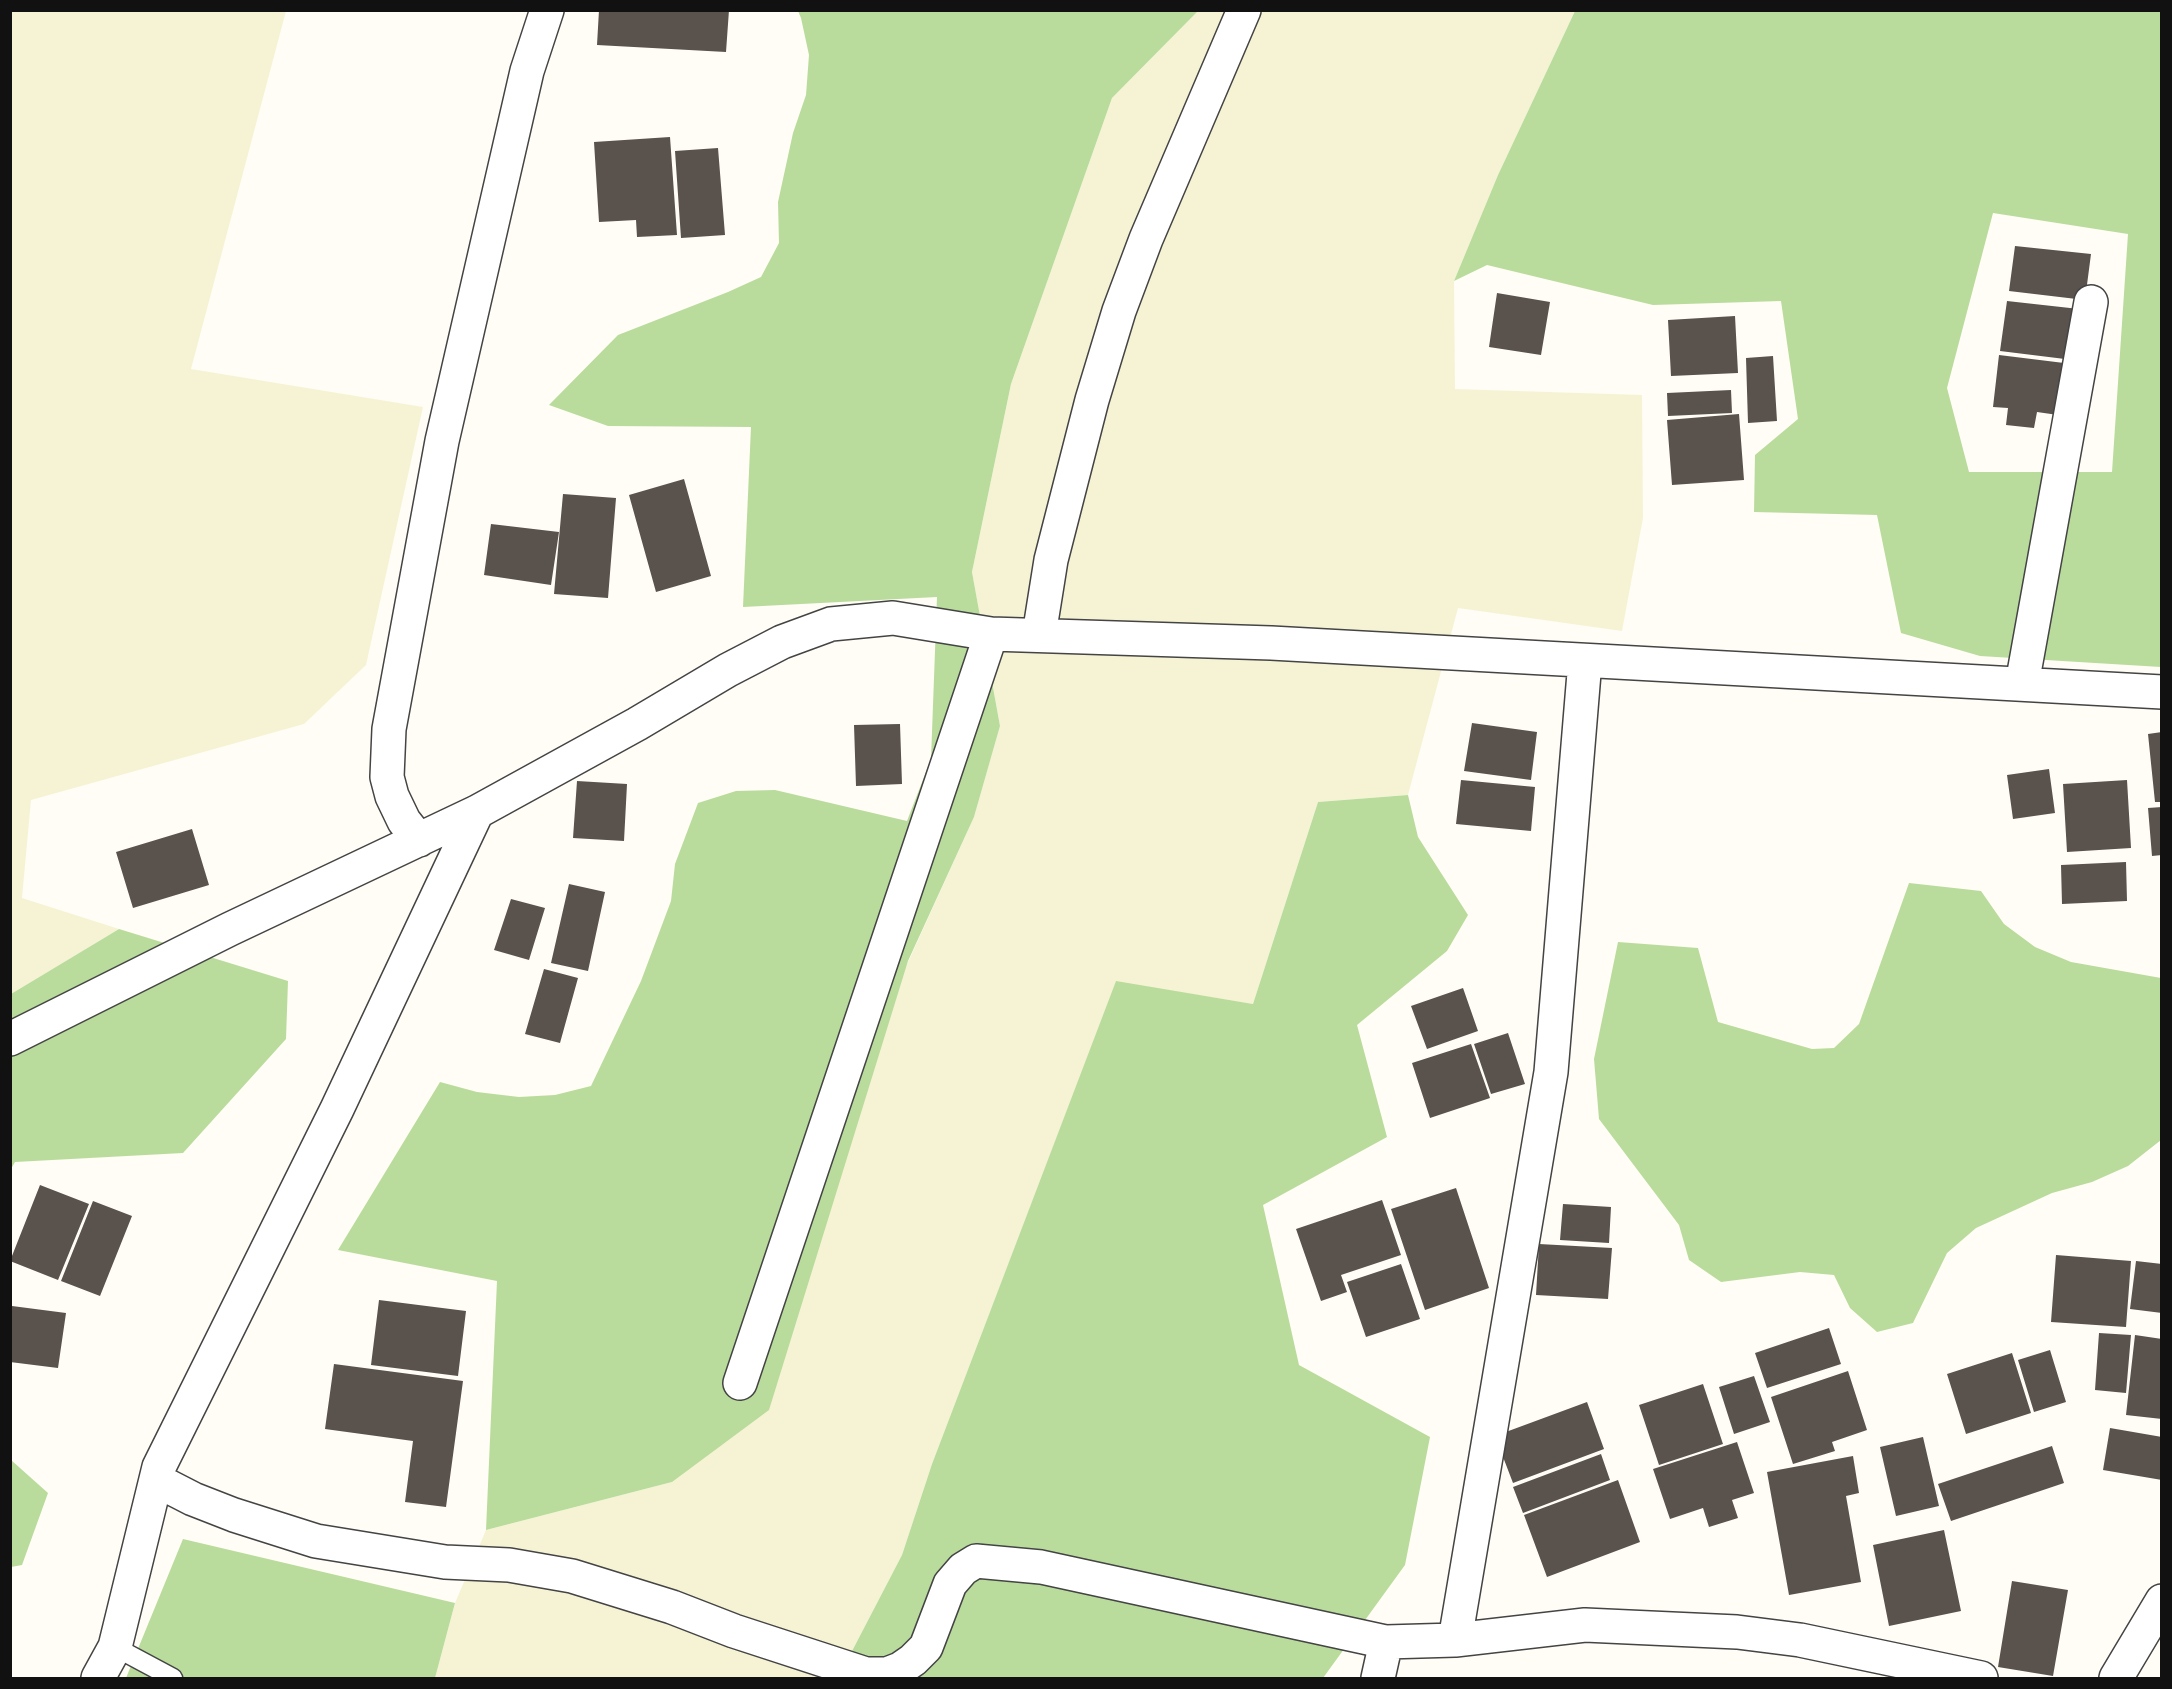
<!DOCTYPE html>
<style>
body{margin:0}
#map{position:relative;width:2172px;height:1689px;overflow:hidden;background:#fffdf5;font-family:Literata,serif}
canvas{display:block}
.frame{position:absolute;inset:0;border:12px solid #111;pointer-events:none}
</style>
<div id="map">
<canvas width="2172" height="1689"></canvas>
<div class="frame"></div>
</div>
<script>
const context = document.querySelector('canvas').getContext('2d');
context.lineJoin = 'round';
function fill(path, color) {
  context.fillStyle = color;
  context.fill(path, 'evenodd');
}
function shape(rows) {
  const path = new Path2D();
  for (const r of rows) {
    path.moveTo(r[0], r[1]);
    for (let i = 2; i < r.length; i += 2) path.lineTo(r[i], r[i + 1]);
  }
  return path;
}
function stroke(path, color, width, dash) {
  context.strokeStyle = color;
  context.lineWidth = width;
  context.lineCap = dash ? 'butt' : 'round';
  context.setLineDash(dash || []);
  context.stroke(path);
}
const farmland = shape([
 [10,11,286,11,191,369,423,407,366,665,304,724,31,800,22,898,119,929,11,994],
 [1198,11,1575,11,1498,175,1454,281,1455,389,1642,395,1643,518,1622,631,1458,608,1408,795,1318,802,1253,1004,1116,982,932,1464,902,1555,838,1678,435,1678,455,1603,486,1530,672,1482,974,817,1000,726,972,572,1011,384,1112,98]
]);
const forest = shape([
 [798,11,1198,11,1112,98,1011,384,972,572,1000,726,974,817,908,961,769,1410,672,1482,486,1530,497,1281,338,1250,440,1082,477,1092,519,1097,555,1095,591,1086,641,981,671,901,675,864,698,803,736,791,775,790,907,821,931,759,937,597,743,607,751,427,608,426,549,405,618,335,728,292,761,277,779,243,778,202,793,133,806,95,809,55,801,18],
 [1575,11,2161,11,2161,667,1980,656,1901,633,1877,515,1754,512,1755,455,1798,419,1781,301,1653,305,1487,265,1454,281,1498,175],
 [1993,213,2128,234,2112,472,1969,472,1947,388],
 [1408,795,1418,837,1468,915,1447,951,1357,1025,1387,1137,1263,1205,1299,1365,1430,1437,1405,1565,1323,1678,838,1678,902,1555,932,1464,1116,981,1253,1004,1318,802],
 [1909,883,1981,891,2004,924,2035,947,2071,962,2161,978,2161,1140,2128,1166,2092,1182,2052,1193,1976,1228,1947,1253,1913,1323,1877,1332,1850,1308,1834,1275,1800,1272,1721,1282,1689,1260,1679,1225,1599,1119,1594,1059,1618,942,1698,948,1718,1022,1812,1049,1834,1048,1859,1024],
 [119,929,288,981,286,1039,183,1153,15,1162,11,1169,11,994],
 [11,1460,48,1493,22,1565,11,1567],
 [183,1539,455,1603,435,1678,126,1678]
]);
const building = shape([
 [599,10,729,10,726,52,597,45],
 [670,137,677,235,637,237,636,220,599,222,594,142],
 [718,148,725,235,681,238,675,151],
 [2015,246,2091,254,2085,300,2009,291],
 [1497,293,1550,302,1541,355,1489,347],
 [2007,301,2079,309,2073,360,2000,351],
 [1735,316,1738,373,1671,376,1668,320],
 [1999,355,2064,363,2058,415,2037,412,2034,428,2006,425,2008,408,1993,407],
 [1773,356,1777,421,1748,423,1746,358],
 [1731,390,1732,413,1668,416,1667,393],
 [1739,414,1744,480,1672,485,1667,420],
 [684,479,711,576,656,592,629,495],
 [563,494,616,498,608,598,554,594],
 [491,524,559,532,551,585,484,575],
 [1472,723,1537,732,1531,780,1464,771],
 [900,724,902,784,856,786,854,725],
 [2162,732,2162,802,2155,802,2148,734],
 [2049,769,2055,813,2013,819,2007,775],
 [1461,780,1535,787,1531,831,1456,824],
 [2127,780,2131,848,2067,852,2063,784],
 [577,781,627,784,624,841,573,838],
 [2162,807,2162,855,2152,856,2148,808],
 [192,829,209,885,133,908,116,852],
 [2126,862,2127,901,2062,904,2061,865],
 [569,884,605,892,588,971,551,963],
 [511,899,545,908,529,960,494,950],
 [544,969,578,978,560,1043,525,1034],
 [1463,988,1478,1031,1427,1049,1411,1006],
 [1508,1033,1525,1084,1491,1094,1474,1044],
 [1471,1044,1490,1098,1430,1118,1412,1063],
 [40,1185,89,1204,58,1280,10,1261],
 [1456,1188,1489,1288,1425,1310,1391,1209],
 [1382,1200,1401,1255,1341,1275,1347,1292,1321,1301,1296,1229],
 [93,1201,132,1216,100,1296,61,1281],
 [1563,1204,1611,1207,1609,1243,1560,1240],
 [1539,1244,1612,1248,1608,1299,1536,1295],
 [2056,1255,2131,1261,2126,1327,2051,1322],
 [2136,1261,2162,1264,2162,1313,2130,1309],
 [1401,1264,1420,1319,1366,1337,1347,1282],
 [379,1300,466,1311,458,1376,371,1365],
 [12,1306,66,1313,58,1368,10,1362],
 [1829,1328,1841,1364,1767,1388,1755,1353],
 [2099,1333,2131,1335,2126,1393,2095,1390],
 [2135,1335,2162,1339,2162,1419,2126,1415],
 [2050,1350,2066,1402,2034,1412,2018,1360],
 [2012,1353,2031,1413,1966,1434,1947,1374],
 [334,1364,463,1381,446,1507,405,1502,413,1441,325,1429],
 [1848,1371,1867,1430,1832,1442,1835,1451,1793,1464,1771,1397],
 [1754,1376,1770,1422,1734,1434,1719,1387],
 [1703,1384,1723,1444,1659,1465,1639,1405],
 [1587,1402,1604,1449,1513,1483,1495,1436],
 [2110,1428,2162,1437,2162,1480,2103,1470],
 [1923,1437,1939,1506,1896,1516,1880,1447],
 [1737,1442,1754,1493,1732,1500,1738,1518,1709,1527,1703,1508,1670,1519,1653,1469],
 [2052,1446,2064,1483,1951,1521,1938,1484],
 [1601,1454,1610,1480,1523,1513,1513,1487],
 [1853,1456,1859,1493,1846,1496,1861,1582,1789,1595,1767,1472],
 [1618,1480,1640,1542,1547,1577,1524,1515],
 [1944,1530,1961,1611,1889,1626,1873,1545],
 [2012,1581,2068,1590,2053,1676,1998,1667]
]);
const service = shape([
 [115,1647,173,1678]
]);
const minor = shape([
 [1039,635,1051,560,1092,400,1119,311,1146,239,1244,10],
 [2022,684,2091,302],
 [419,840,404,821,392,796,387,777,389,729,442,441,527,71,547,10],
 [10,1039,230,929,477,812,637,724,728,670,782,642,831,624,893,618,991,634,1271,643,2162,692],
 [740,1383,991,634],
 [156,1480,193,1499,234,1515,316,1541,445,1562,509,1565,572,1576,672,1607,734,1631,866,1674,887,1674,900,1669,913,1660,926,1647,950,1584,963,1569,976,1561,1041,1567,1386,1642,1455,1640,1585,1625,1737,1632,1800,1640,1981,1678],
 [1455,1640,1551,1072,1585,661],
 [98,1678,115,1647,159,1467,337,1109,477,812],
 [1378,1678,1386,1642]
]);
const tertiary = shape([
 [2116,1678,2162,1601]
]);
fill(farmland, '#f6f3d4');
fill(forest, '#b9dc9c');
fill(building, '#5a524d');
stroke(service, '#444', 21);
stroke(minor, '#444', 36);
stroke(tertiary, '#444', 36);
stroke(service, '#fff', 18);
stroke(minor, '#fff', 33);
stroke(tertiary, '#fff', 33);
</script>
